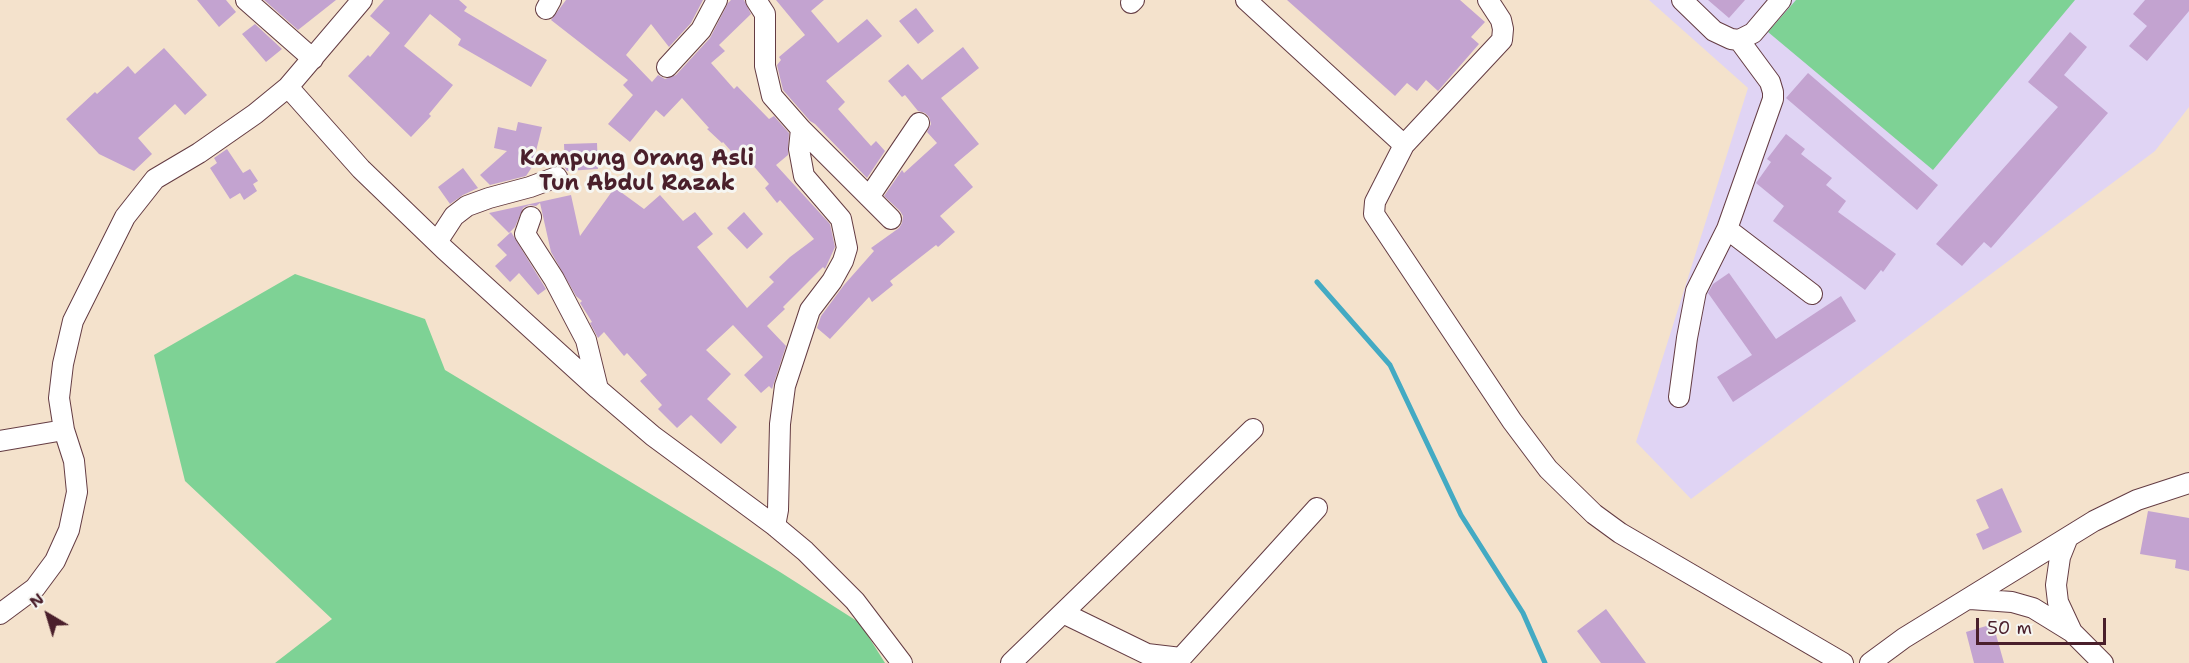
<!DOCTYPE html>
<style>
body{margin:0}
#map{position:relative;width:2189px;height:663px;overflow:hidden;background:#f4e2cc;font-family:"Shantell Sans",sans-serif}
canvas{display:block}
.north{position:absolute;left:18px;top:585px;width:60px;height:60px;-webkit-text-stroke:4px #f6f6f2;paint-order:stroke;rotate:322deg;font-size:16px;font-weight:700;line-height:24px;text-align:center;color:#4a1f2b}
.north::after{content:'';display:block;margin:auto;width:21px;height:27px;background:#4a1f2b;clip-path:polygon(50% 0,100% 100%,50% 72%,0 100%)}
.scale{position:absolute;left:1976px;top:618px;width:130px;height:27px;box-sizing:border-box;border:3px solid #4a1f2b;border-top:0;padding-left:8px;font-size:18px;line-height:21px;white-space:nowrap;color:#4a1f2b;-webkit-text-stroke:4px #f6f6f2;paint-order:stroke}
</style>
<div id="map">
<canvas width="2189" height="663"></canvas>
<div class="north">N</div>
<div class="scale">50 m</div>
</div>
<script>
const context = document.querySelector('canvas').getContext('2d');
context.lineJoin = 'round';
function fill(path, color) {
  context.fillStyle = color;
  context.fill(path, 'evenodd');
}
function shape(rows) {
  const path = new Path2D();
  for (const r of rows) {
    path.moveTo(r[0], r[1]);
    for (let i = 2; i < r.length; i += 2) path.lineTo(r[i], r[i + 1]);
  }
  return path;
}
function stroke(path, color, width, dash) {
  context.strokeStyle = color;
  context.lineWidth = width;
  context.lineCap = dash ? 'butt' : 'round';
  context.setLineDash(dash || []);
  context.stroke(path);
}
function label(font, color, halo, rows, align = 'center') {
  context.font = font + ' "Shantell Sans",sans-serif';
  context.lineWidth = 6;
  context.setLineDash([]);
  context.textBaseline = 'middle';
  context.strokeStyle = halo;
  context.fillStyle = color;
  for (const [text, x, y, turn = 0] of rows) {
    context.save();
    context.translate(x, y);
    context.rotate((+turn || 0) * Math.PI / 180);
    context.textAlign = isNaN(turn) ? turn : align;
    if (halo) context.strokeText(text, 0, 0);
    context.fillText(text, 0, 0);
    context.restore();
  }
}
const built = shape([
 [1649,0,2189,0,2189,107,2155,151,1691,499,1636,442,1748,88]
]);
const green = shape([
 [1796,0,2075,0,1933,170,1768,32],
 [295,274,425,319,445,370,780,572,860,623,885,663,275,663,332,619,185,481,154,355]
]);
const stream = shape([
 [1317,282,1390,365,1461,515,1523,613,1545,663]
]);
const building = shape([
 [197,0,226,0,236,12,219,27],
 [264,0,336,0,298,30],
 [384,0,459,0,467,7,464,11,547,60,531,87,458,45,461,39,430,14,404,46,453,85,429,114,431,116,411,137,348,76,368,55,370,57,390,33,370,16],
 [566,0,703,0,691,23,669,47,651,24,626,55,652,82,658,75,665,79,676,75,710,38,728,3,731,0,744,0,751,14,719,45,725,51,711,63,734,89,737,86,769,119,774,116,789,133,788,155,776,165,830,224,835,247,825,269,823,267,783,307,785,309,767,326,786,346,772,389,769,386,761,393,744,375,763,357,733,325,706,350,731,374,707,399,737,427,721,444,691,415,677,428,658,409,662,405,640,381,647,375,627,353,624,356,604,332,598,338,590,323,592,322,580,303,582,301,576,296,551,252,540,203,536,206,529,205,523,208,515,227,509,233,489,213,571,195,580,236,613,190,618,190,644,209,660,195,683,221,695,212,713,234,697,247,747,308,774,282,769,277,790,257,814,239,780,200,777,203,765,188,769,184,751,163,746,168,723,142,722,143,707,129,709,128,682,98,664,117,656,110,630,142,608,124,633,95,623,85,628,80,551,20],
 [776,0,824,0,811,11,838,43,867,19,882,36,826,81,845,102,838,109,871,146,876,141,885,151,867,178,815,124,810,121,783,90,777,65,781,60,779,57,805,35],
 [1287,0,1460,0,1485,22,1471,37,1479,44,1438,91,1426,80,1417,91,1407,83,1395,96],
 [1708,0,1745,0,1729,18],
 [2145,0,2189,0,2189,11,2147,61,2129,46,2147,26,2133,14],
 [916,8,934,31,918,44,899,21],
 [255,24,282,49,266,62,242,34],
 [2070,32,2087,47,2064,75,2108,113,1991,248,1984,242,1962,266,1936,244,2058,107,2028,82],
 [963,47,979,68,941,98,979,144,954,165,973,187,940,216,955,232,938,247,936,245,890,281,893,285,872,302,869,297,830,339,817,328,821,316,844,285,874,251,871,248,899,228,902,223,903,216,900,211,884,196,902,170,904,173,937,143,927,132,931,124,929,117,925,113,918,111,905,95,902,97,888,81,908,64,922,80],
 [164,48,207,95,185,115,175,104,138,138,152,154,134,171,99,154,66,119,95,92,97,94,128,66,135,74],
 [1808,73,1938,185,1917,210,1786,98],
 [518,122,542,127,532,167,526,176,490,185,480,175,507,151,494,148,498,127,516,131],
 [1786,134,1805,149,1801,154,1832,178,1826,185,1846,201,1838,212,1896,254,1883,272,1881,270,1865,290,1773,221,1784,206,1756,183,1771,162,1767,159],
 [597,143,598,169,567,171,565,168,564,144],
 [227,149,243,173,250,169,258,181,253,184,257,191,244,200,240,193,230,199,210,168,217,163,214,158],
 [463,168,478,188,463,195,450,204,438,187],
 [744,212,763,234,747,249,727,228],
 [511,232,546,289,538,295,519,273,510,282,495,266,507,255,497,245],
 [1729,273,1776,339,1841,296,1856,321,1733,402,1717,377,1752,355,1708,293,1713,284],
 [2002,488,2022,532,1983,550,1976,534,1989,528,1976,500],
 [2148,511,2189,518,2189,571,2175,568,2176,560,2140,554],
 [1606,609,1646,663,1601,663,1577,631],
 [1993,624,2004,663,1974,663,1966,632]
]);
const minor = shape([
 [246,0,313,59],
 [756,0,765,14,765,66,772,96,801,129,799,149,804,176,841,219,847,248,843,261,832,281,810,310,785,386,780,424,778,510,775,526],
 [1246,0,1404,145],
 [1488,0,1501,20,1503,29,1502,40,1404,145,1375,202,1374,214,1512,421,1548,469,1594,514,1620,533,1843,663],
 [1682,0,1714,31,1731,39,1739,40,1753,33,1781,0],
 [1131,3,1134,0],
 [546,9,551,0],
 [667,67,701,30,717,0],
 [288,87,361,169,444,249,598,389,653,436,775,526,805,551,855,601,902,663],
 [801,129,891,219],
 [869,197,919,123],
 [531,217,525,234,554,279,586,340,598,389],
 [1727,229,1812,294],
 [437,242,454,216,467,206,489,198,530,187,557,177],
 [1679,397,1687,338,1696,291,1727,229,1773,99,1773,92,1770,82,1739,40],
 [0,441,64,430],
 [2068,537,2060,557,2056,585,2058,602,2072,632],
 [1970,599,2012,602,2033,608,2072,632,2103,663],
 [1063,613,1147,654,1181,658,1317,508],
 [0,614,35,588,55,561,69,530,77,492,74,461,64,430,59,398,63,364,73,321,125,217,155,179,199,153,255,114,288,87,362,0],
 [1011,663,1253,429],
 [1870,663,1904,638,2094,521,2137,500,2189,483]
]);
const neighbourhoodNames = [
 ["Kampung Orang Asli",637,159],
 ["Tun Abdul Razak",637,184]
];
fill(built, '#e0d4f4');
fill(green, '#7ed295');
stroke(stream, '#43aac3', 5);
fill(building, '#c3a3d0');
stroke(minor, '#643c43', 22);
stroke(minor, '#fff', 20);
label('bold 22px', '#4a1f2b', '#f6f6f2', neighbourhoodNames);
</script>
